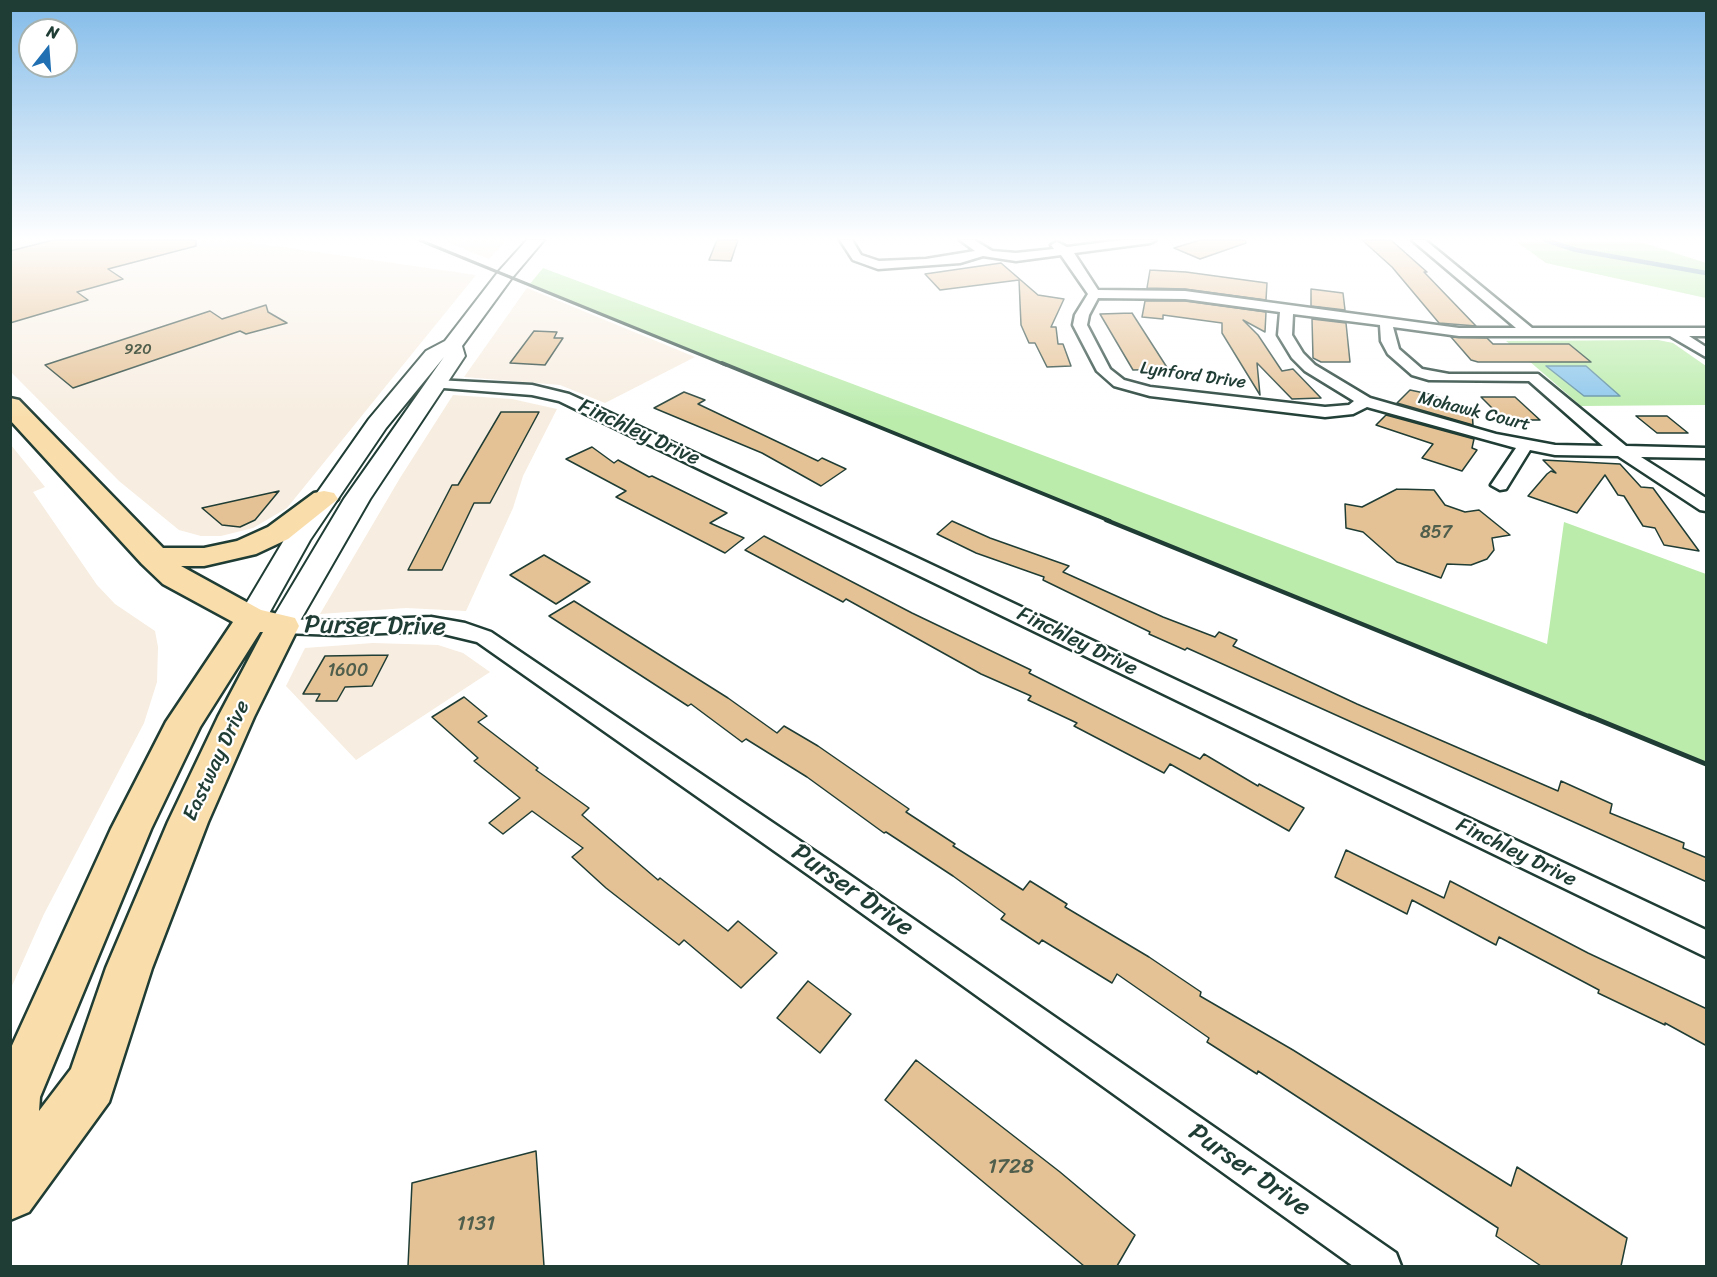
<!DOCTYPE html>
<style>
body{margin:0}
#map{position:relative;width:1717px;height:1277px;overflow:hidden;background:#fff;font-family:Sriracha,sans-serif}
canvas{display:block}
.frame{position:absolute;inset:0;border:12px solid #1f3d34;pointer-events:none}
.north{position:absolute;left:18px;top:18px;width:60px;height:60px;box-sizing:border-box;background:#fff;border:2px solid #a5b1ae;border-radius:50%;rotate:17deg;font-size:16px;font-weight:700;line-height:24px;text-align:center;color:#1f3d34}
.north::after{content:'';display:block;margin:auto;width:21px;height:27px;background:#1f6fb2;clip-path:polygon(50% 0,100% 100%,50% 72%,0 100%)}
</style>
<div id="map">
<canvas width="1717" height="1277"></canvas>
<div class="frame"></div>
<div class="north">N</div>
</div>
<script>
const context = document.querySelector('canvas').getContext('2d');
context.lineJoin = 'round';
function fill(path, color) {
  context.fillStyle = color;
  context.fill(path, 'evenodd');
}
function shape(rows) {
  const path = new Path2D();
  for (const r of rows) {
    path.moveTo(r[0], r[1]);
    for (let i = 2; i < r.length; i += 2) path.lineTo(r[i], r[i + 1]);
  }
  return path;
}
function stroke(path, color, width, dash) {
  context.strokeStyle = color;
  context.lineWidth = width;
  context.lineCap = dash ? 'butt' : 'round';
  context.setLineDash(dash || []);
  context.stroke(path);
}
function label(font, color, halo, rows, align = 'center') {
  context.font = font + ' Sriracha,sans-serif';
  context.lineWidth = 4.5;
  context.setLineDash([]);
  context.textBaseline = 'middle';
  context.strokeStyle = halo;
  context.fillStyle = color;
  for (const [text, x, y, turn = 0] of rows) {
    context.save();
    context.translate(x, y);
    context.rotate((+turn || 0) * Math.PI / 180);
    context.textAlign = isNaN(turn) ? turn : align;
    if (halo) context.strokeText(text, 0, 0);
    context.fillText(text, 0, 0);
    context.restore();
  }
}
const built = shape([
 [10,240,234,240,476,275,287,508,253,528,221,536,201,536,179,530,119,481,11,372],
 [441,240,507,240,489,259],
 [527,288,695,357,605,403,560,385,464,377],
 [453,395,512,399,557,409,523,476,513,508,466,611,406,608,320,614,400,478],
 [11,445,45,487,33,492,97,585,115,604,155,631,158,647,157,682,144,723,44,914,11,988],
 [373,643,438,645,463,653,490,672,356,760,286,686,305,648]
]);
const green = shape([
 [1514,240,1635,240,1706,263,1706,298,1546,263],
 [543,268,1547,644,1564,522,1706,574,1706,762,529,285],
 [1658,340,1673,343,1706,366,1706,405,1581,406,1506,341]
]);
const water = shape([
 [1546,366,1586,366,1620,396,1584,396,1546,366]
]);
const stream = shape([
 [1545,240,1576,250,1706,273]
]);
const building = shape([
 [53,240,196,240,196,246,108,269,123,279,77,292,88,300,10,323,10,251,53,240],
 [717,240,738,240,731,261,709,260,717,240],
 [1200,240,1245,240,1246,243,1200,259,1174,248,1200,240],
 [1362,240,1391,240,1427,272,1424,272,1476,326,1439,323,1392,267,1362,240],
 [1001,263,1038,295,1064,299,1051,327,1056,327,1058,344,1063,344,1071,366,1047,367,1035,343,1029,343,1021,325,1019,280,940,290,925,274,1001,263],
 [1150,270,1186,272,1267,283,1266,300,1185,289,1147,288,1150,270],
 [1311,289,1343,293,1345,310,1311,306,1311,289],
 [1145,301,1185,301,1266,312,1265,332,1243,320,1258,335,1282,371,1293,369,1321,398,1292,399,1257,363,1260,395,1222,333,1222,323,1163,315,1163,319,1142,317,1145,301],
 [266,305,268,312,287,323,246,334,240,331,73,388,45,365,210,311,222,319,266,305],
 [1132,313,1168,369,1133,370,1100,314,1132,313],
 [1312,319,1346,323,1350,362,1321,362,1313,358,1312,319],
 [534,331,557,332,554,338,563,338,545,365,510,363,534,331],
 [1451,337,1487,338,1493,344,1569,344,1591,362,1478,362,1471,360,1451,337],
 [1410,390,1429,394,1472,410,1473,425,1397,403,1410,390],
 [684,392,705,400,698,404,818,461,822,458,846,469,821,486,762,453,654,408,684,392],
 [1481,397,1515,397,1540,420,1504,420,1481,397],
 [501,412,539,412,490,503,474,503,442,570,408,570,452,485,458,485,501,412],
 [1386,415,1474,439,1472,448,1477,450,1462,471,1422,458,1433,444,1376,425,1386,415],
 [1636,416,1667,416,1688,433,1657,433,1636,416],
 [592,447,614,463,618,460,649,477,652,476,727,513,710,523,744,538,725,553,616,497,626,491,566,459,592,447],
 [1543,460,1620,464,1641,487,1653,488,1699,551,1664,545,1655,528,1643,526,1624,496,1618,495,1605,475,1577,513,1528,496,1547,474,1551,471,1556,473,1543,460],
 [1397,489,1434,490,1445,505,1465,512,1479,510,1510,535,1492,538,1494,550,1487,559,1471,565,1447,564,1441,578,1397,562,1363,532,1346,528,1345,504,1362,507,1397,489],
 [279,491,255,520,240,527,222,525,202,508,279,491],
 [952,521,990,538,1069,566,1063,572,1163,617,1215,637,1219,632,1237,640,1233,646,1357,704,1558,791,1561,781,1612,804,1610,813,1684,843,1683,848,1707,858,1707,882,1187,648,1185,650,1149,634,1150,632,1043,580,1044,577,976,553,937,534,952,521],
 [764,536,912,613,1031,670,1029,673,1200,759,1204,754,1258,786,1259,784,1304,808,1289,831,1170,764,1164,773,1074,726,1077,723,1028,700,1031,696,981,674,846,599,843,602,745,550,764,536],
 [544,555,590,582,556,604,510,575,544,555],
 [574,601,728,698,777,733,784,726,818,746,909,809,906,812,955,844,953,846,1023,890,1030,881,1067,904,1065,907,1149,957,1201,992,1200,996,1293,1050,1511,1186,1517,1167,1627,1238,1621,1266,1541,1266,1496,1236,1498,1228,1258,1071,1257,1074,1207,1042,1209,1038,1117,974,1112,983,1042,940,1039,944,1001,919,1005,914,953,876,886,832,884,833,807,777,746,739,742,742,691,704,688,706,549,616,574,601],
 [388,655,372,686,345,687,337,701,316,701,320,694,303,694,325,656,388,655],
 [464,697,487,716,478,722,538,768,536,770,589,808,582,815,658,880,660,878,728,931,738,921,777,953,741,988,684,940,679,945,606,888,572,857,583,848,532,811,503,834,489,823,520,798,474,761,478,758,432,717,464,697],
 [1346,850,1444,898,1450,881,1588,953,1707,1009,1707,1046,1665,1023,1665,1025,1598,993,1599,990,1499,937,1496,945,1412,900,1407,914,1335,877,1346,850],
 [808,981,851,1014,820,1053,777,1018,808,981],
 [916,1060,1060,1172,1135,1235,1117,1266,1084,1266,885,1100,916,1060],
 [536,1151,544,1266,408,1266,412,1183,536,1151]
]);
const street = shape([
 [840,240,852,240,861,255,879,261,926,259,975,251,960,240,974,240,992,251,1016,253,1054,249,1051,245,1057,242,1067,247,1122,240,1156,240,1150,243,1074,253,1098,290,1185,291,1459,328,1516,328,1412,240,1425,240,1532,328,1706,328,1706,336,1689,336,1706,347,1706,357,1670,336,1459,336,1393,327,1399,349,1422,369,1449,374,1538,374,1626,446,1706,448,1706,458,1641,457,1706,498,1706,511,1700,510,1618,456,1555,455,1530,450,1506,489,1500,490,1491,485,1516,448,1367,407,1353,414,1325,417,1150,396,1114,386,1097,371,1073,325,1075,315,1088,294,1061,255,1016,261,983,256,960,263,878,269,853,260,840,240],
 [1098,298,1185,299,1280,312,1278,335,1292,358,1305,371,1354,401,1349,405,1325,407,1150,387,1124,380,1110,369,1087,325,1089,315,1098,298],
 [1293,314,1380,325,1381,341,1388,354,1412,375,1429,380,1529,381,1603,446,1555,445,1496,434,1370,398,1315,365,1303,353,1292,335,1293,314],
 [436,380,532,385,569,394,591,404,1706,930,1706,957,559,401,532,395,431,387,429,384,436,380],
 [431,617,465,623,491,632,828,860,1396,1253,1401,1266,1353,1266,810,876,477,642,431,631,338,635,283,633,276,631,273,626,276,621,283,619,338,621,431,617]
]);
const secondary = shape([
 [527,240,544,240,511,279,462,346,465,356,370,499,293,633,283,636,273,633,268,626,344,499,444,357,386,428,310,540,262,626,252,629,242,626,237,619,284,540,369,419,426,351,445,341,499,271,527,240]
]);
const primary = shape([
 [10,398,19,400,163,548,204,548,237,541,268,527,314,493,324,491,334,493,338,499,288,539,256,554,204,566,181,566,261,610,295,618,299,626,254,717,208,822,152,968,109,1102,29,1212,10,1220,10,1050,111,829,166,722,233,622,163,584,142,564,10,420,10,398],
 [260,632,263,632,218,717,168,822,106,968,71,1069,39,1111,40,1097,151,829,200,727,260,632]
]);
const railFar3 = shape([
 [419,240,726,365]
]);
const railFar2 = shape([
 [722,363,1110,521]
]);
const railFar1 = shape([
 [1106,520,1593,718]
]);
const rail = shape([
 [1589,716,1706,764]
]);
const farNumbernames = [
 ["920",138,350]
];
const farStreetnames = [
 ["Lynford Drive",1193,376,8],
 ["Mohawk Court",1474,412,14]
];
const numberNames = [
 ["857",1436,533],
 ["1600",348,671]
];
const streetNames = [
 ["Finchley Drive",639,433,25],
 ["Finchley Drive",1077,642,26],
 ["Eastway Drive",217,761,-65],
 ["Finchley Drive",1516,853,26]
];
const nearNumbernames = [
 ["1728",1011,1168],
 ["1131",476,1225]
];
const nearStreetnames = [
 ["Purser Drive",375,627,1],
 ["Purser Drive",852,891,35],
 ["Purser Drive",1249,1171,35]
];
fill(built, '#f7ede0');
fill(green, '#bbecac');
fill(water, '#8ac5ea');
stroke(water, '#5f8fa1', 1.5);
stroke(stream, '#5f8fa1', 4.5);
fill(building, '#e5c296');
stroke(building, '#1f3d34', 1.5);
stroke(street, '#1f3d34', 5);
stroke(secondary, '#1f3d34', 4);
stroke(primary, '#1f3d34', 5);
fill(street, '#fff');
fill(secondary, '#fff');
fill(primary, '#f9deab');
stroke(railFar3, '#1f3d34', 3);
stroke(railFar2, '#1f3d34', 4);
stroke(railFar1, '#1f3d34', 4.5);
stroke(rail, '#1f3d34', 5);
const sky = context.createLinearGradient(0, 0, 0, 419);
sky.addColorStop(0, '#82bbe9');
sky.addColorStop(0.57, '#fff');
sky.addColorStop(1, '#ffffff00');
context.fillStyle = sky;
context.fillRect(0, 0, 1717, 419);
label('15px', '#505e4c', null, farNumbernames);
label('18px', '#1f3d34', '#fff', farStreetnames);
label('18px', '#505e4c', null, numberNames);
label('21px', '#1f3d34', '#fff', streetNames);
label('21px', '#505e4c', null, nearNumbernames);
label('26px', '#1f3d34', '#fff', nearStreetnames);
</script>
